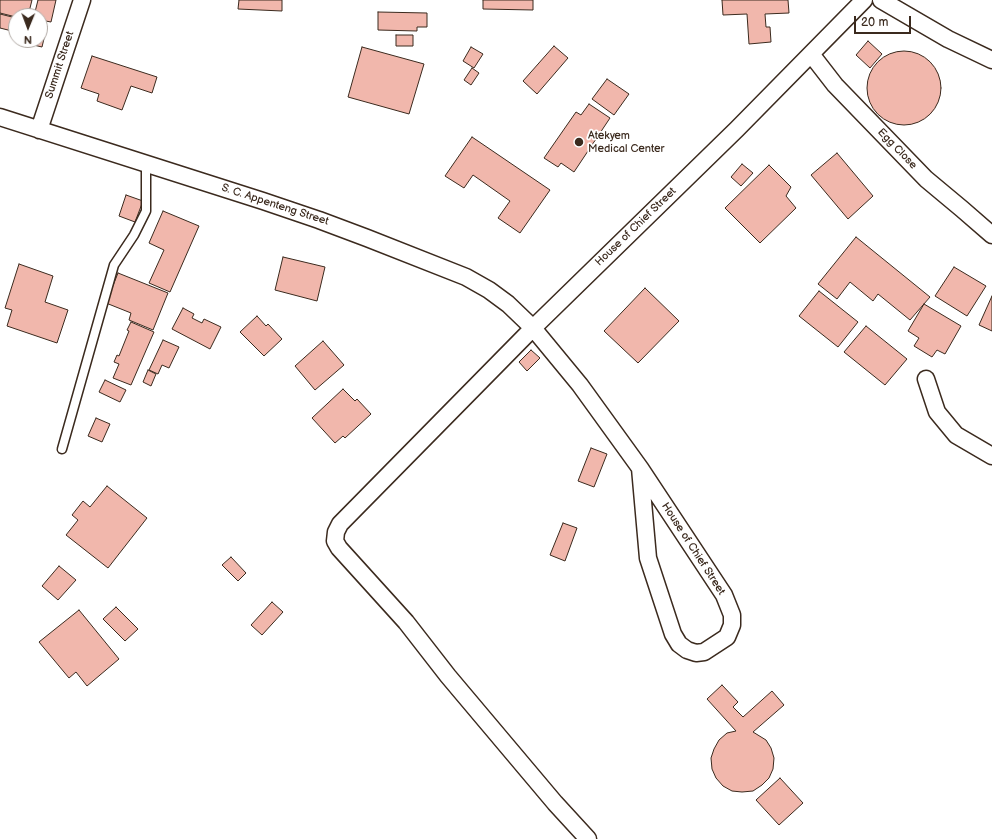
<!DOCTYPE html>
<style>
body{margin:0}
#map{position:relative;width:992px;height:839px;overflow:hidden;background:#fff;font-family:"Balsamiq Sans",sans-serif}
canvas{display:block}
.north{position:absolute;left:8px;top:8px;width:40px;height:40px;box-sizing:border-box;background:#fff;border:1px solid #b1aaa5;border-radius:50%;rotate:181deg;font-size:11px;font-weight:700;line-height:16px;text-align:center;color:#3b2a1e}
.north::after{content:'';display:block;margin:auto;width:14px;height:18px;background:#3b2a1e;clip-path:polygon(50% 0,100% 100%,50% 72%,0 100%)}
.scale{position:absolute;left:854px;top:16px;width:57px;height:18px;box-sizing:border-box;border:2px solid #3b2a1e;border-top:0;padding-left:5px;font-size:12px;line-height:14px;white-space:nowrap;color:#3b2a1e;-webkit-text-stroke:3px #fff;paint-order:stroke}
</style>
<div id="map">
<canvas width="992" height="839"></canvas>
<div class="north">N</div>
<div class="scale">20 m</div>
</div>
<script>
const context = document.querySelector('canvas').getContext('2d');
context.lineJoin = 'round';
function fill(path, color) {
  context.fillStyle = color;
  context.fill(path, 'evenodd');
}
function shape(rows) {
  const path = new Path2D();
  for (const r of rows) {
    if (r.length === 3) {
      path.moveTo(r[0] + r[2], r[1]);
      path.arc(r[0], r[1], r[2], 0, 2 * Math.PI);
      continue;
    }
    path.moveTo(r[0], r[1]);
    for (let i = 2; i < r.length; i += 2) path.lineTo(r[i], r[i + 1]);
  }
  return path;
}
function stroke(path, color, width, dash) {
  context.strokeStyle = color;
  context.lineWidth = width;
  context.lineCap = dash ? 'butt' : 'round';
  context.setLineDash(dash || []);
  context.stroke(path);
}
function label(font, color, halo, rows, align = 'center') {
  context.font = font + ' "Balsamiq Sans",sans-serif';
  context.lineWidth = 3.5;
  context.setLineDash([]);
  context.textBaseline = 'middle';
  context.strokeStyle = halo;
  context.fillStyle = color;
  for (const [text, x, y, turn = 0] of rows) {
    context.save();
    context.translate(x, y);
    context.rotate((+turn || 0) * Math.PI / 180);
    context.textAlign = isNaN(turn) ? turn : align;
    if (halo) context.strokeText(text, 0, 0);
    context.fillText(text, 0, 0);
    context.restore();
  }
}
const building = shape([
 [0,0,32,0,28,16,16,17,0,13,0,0],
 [38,0,56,0,51,22,40,20,40,16,34,16,38,0],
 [239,0,282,0,282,11,238,9,239,0],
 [483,0,533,0,533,10,483,9,483,0],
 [722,0,788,0,789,13,765,14,766,27,770,27,771,42,749,44,747,14,723,15,722,0],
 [378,12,427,13,427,27,417,27,417,31,378,30,378,12],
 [0,14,16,18,16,32,0,28,0,14],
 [40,24,47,26,42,47,25,43,26,40,40,40,40,24],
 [396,35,413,35,413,46,396,46,396,35],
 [868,41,882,54,870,68,856,55,868,41],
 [554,46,568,58,537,94,523,81,554,46],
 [362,47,424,64,409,114,348,97,362,47],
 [471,47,483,54,474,68,463,61,471,47],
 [904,88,37],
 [92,56,157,77,152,93,131,86,122,110,97,101,99,94,81,88,92,56],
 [472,68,479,73,471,85,464,80,472,68],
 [607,79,629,94,614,115,592,99,607,79],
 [589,104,610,118,574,172,561,163,558,167,544,158,576,112,581,115,589,104],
 [472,137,550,190,520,233,498,218,510,201,473,175,464,188,445,176,472,137],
 [837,153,873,196,848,219,811,175,837,153],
 [742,164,753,173,741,186,731,177,742,164],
 [769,165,791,187,786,196,796,208,760,243,725,208,769,165],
 [126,195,143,201,135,222,119,216,126,195],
 [163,211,199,226,170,292,149,283,164,250,149,243,163,211],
 [856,237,930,297,910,320,878,294,873,301,850,282,837,299,818,284,856,237],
 [283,257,325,267,317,301,275,290,283,257],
 [19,264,53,276,45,302,68,310,57,343,7,326,12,310,5,308,19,264],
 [954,267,986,286,967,316,935,296,954,267],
 [118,273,168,293,153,330,129,320,131,313,106,303,118,273],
 [645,288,679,321,638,363,604,331,645,288],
 [819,291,858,322,838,347,799,316,819,291],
 [992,296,992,331,979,325,992,296],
 [924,304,961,326,945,354,937,350,932,357,914,346,919,338,908,331,924,304],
 [183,308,194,314,192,318,202,323,204,319,221,327,210,349,172,329,183,308],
 [257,316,266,326,268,324,282,339,264,356,240,332,257,316],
 [131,322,154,332,131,385,113,378,119,364,114,362,117,355,119,356,129,331,127,330,131,322],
 [866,326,907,359,885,385,844,352,866,326],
 [163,340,179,347,169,368,162,365,158,374,149,370,163,340],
 [323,341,344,365,315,390,295,366,323,341],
 [531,350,540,358,527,371,519,362,531,350],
 [148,370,156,374,151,386,143,382,148,370],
 [105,380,126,390,120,402,99,392,105,380],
 [343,389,355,401,357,399,371,414,345,438,343,436,335,443,312,418,343,389],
 [96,418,110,424,102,442,88,436,96,418],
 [591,448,607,454,594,487,578,481,591,448],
 [107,486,147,518,108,568,66,535,78,520,72,515,83,501,90,507,107,486],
 [563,523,577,528,565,561,550,555,563,523],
 [231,557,246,573,238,581,222,565,231,557],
 [59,566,76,580,58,600,42,586,59,566],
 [272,602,283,612,262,635,251,625,272,602],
 [116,607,138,629,125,641,103,619,116,607],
 [79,610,119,659,87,686,76,672,69,678,39,642,79,610],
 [722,685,738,702,733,707,743,717,772,691,784,705,753,732,766,740,771,748,774,758,773,769,769,778,762,785,753,791,742,792,732,791,723,786,716,778,712,769,711,758,714,749,719,740,727,733,736,731,707,699,722,685],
 [780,778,803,803,779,825,756,800,780,778]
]);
const service = shape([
 [62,449,114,265,134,235,146,211,146,163]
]);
const minor = shape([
 [881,0,948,39,992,60],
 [811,54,835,85,926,179,962,209,992,235],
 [0,117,263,201,319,220,367,238,466,277,489,290,508,304,533,328,340,524,336,532,335,541,339,548,406,622,448,676,555,803,588,839],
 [39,130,82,0],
 [926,379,937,412,956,435,992,456],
 [640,468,648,558,673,634,679,644,687,650,696,653,704,652,727,637,732,625,732,615,724,595,640,468,580,385,533,328,737,129,864,0]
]);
const markers = [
 [579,142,5,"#3b2a1e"]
];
const streetNames = [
 ["Summit Street",60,65,-72],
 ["Egg Close",897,149,46],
 ["S. C. Appenteng Street",275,205,18],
 ["House of Chief Street",636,227,-44],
 ["House of Chief Street",693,549,57]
];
const poiNames = [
 ["Atekyem",588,136],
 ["Medical Center",588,149]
];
fill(building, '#f1b7ac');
stroke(building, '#3b2a1e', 1);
stroke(service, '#3b2a1e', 11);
stroke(minor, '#3b2a1e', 19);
stroke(service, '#fff', 8);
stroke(minor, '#fff', 16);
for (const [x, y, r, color] of markers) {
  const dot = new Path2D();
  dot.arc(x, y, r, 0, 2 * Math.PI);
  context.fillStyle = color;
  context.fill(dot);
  stroke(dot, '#fff', 1.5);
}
label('11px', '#3b2a1e', '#fff', streetNames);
label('11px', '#3b2a1e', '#fff', poiNames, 'left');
</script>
